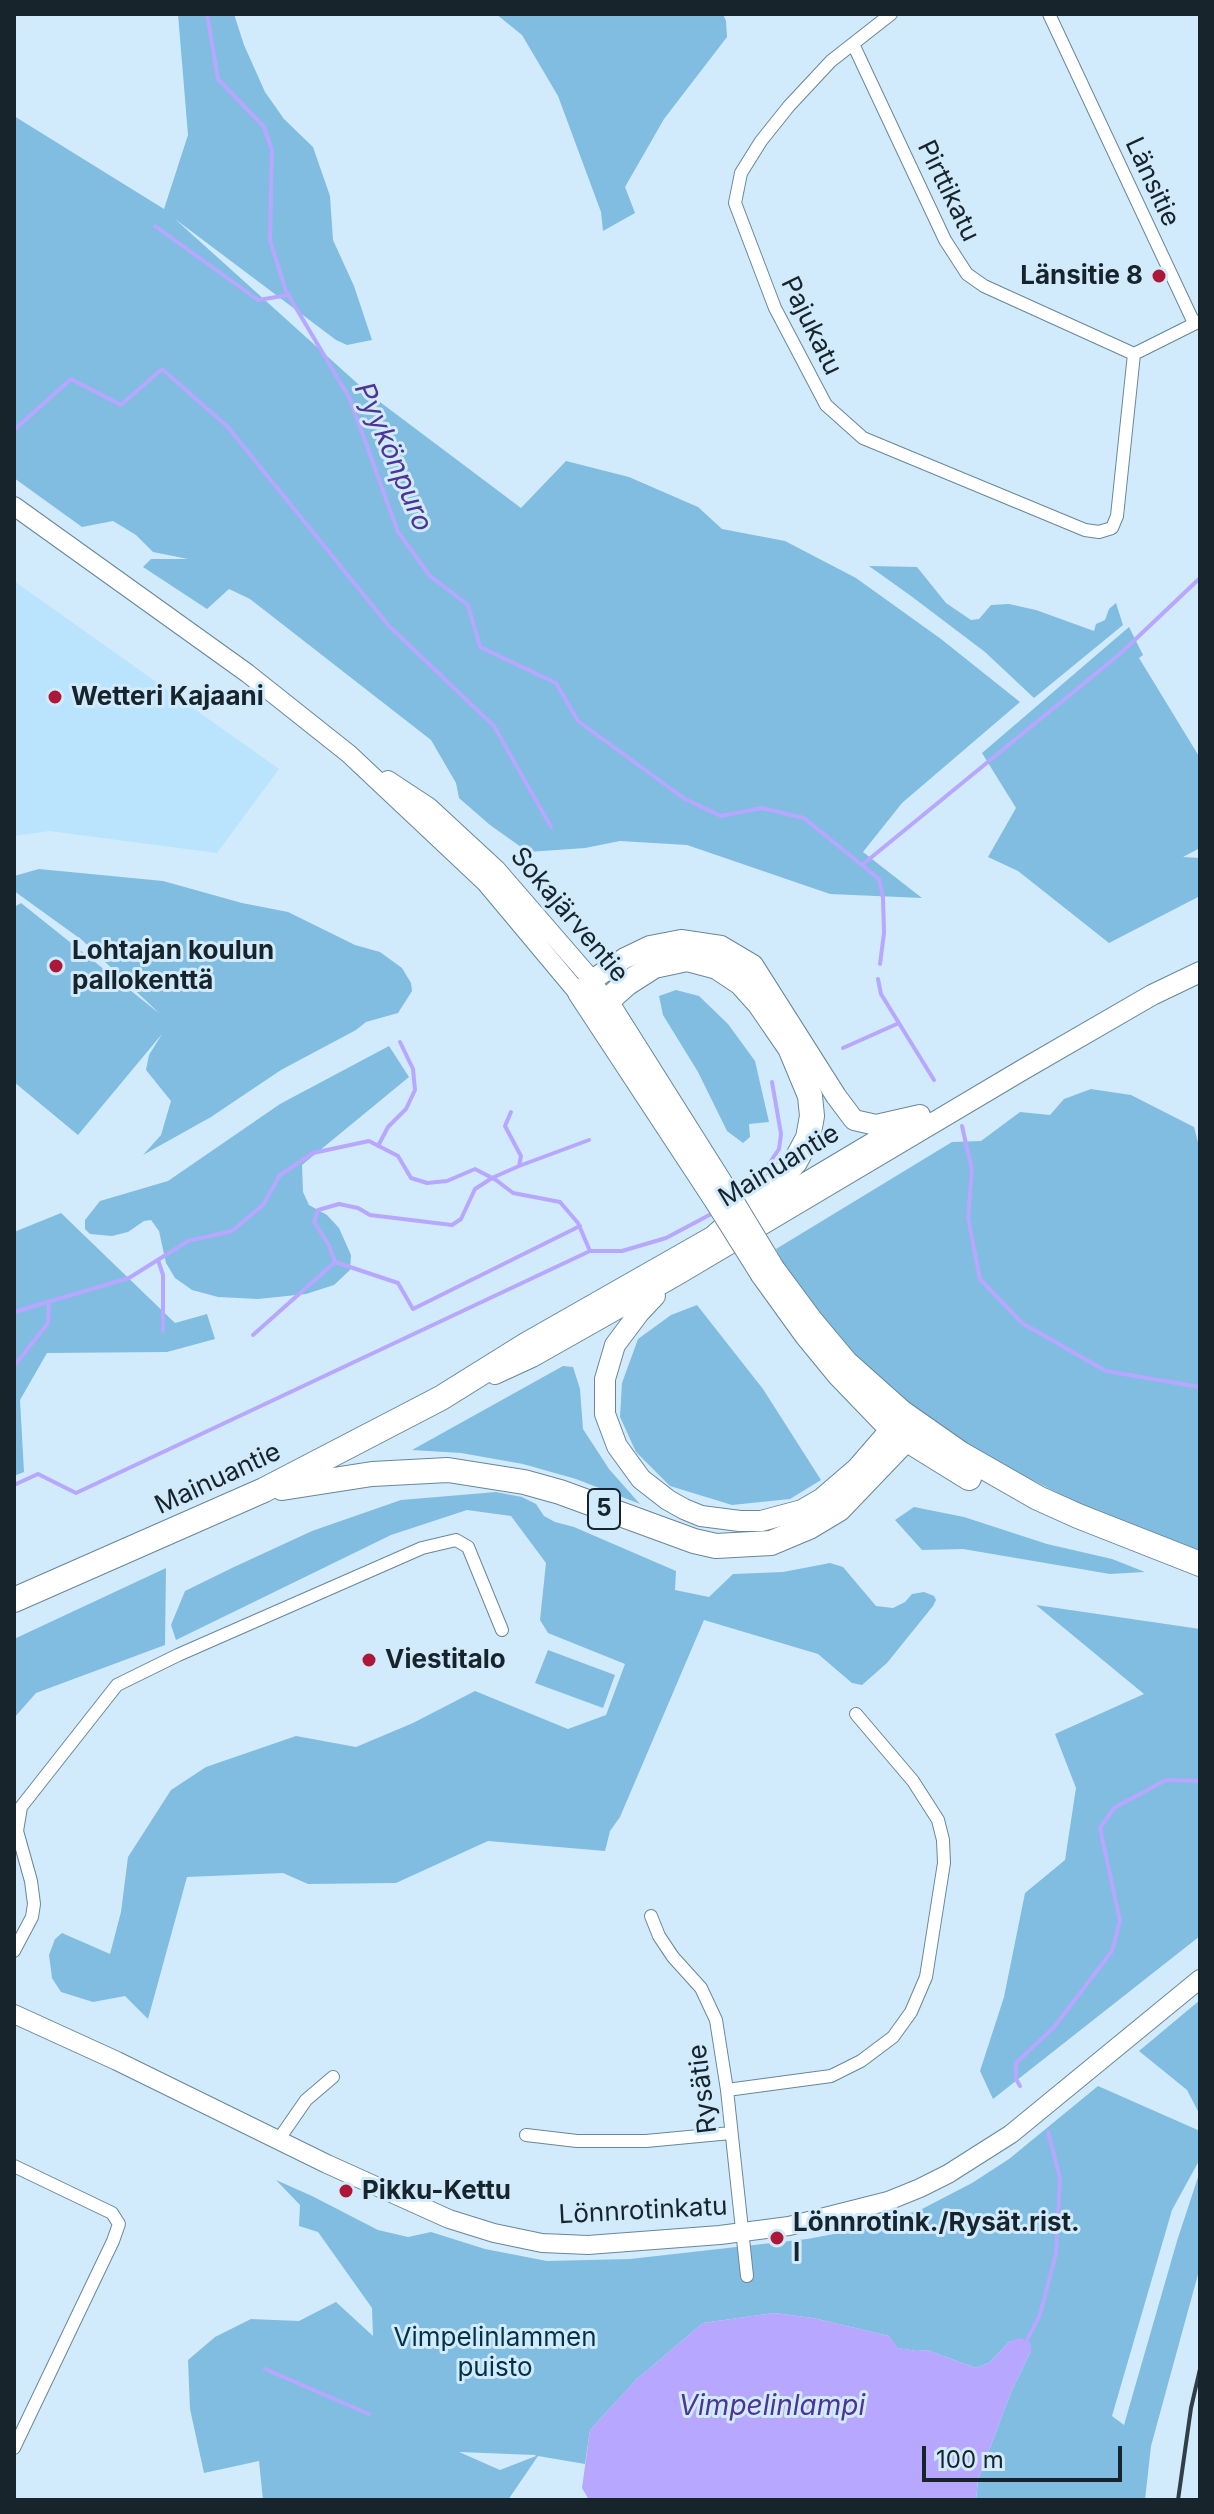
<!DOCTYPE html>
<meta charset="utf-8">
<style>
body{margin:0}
#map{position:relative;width:1214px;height:2514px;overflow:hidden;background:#d1ebfc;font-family:Inter,sans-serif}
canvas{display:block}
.frame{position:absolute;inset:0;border:16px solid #17242b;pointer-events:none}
.scale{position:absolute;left:922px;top:2446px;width:200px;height:36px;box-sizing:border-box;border:4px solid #17242b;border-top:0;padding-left:10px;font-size:24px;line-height:28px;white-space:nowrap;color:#17242b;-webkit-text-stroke:6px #d1ebfc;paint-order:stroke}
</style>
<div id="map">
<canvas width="1214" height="2514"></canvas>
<div class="frame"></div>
<div class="scale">100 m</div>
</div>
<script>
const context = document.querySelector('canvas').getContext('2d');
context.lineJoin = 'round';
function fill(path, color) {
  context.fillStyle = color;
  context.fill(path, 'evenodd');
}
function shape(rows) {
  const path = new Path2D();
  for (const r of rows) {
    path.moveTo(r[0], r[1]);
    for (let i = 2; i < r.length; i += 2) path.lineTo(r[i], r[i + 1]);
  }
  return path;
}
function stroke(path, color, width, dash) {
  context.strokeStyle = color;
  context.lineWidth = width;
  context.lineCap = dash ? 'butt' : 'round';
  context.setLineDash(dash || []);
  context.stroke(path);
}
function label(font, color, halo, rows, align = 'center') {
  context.font = font + ' Inter,sans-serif';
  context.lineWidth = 6;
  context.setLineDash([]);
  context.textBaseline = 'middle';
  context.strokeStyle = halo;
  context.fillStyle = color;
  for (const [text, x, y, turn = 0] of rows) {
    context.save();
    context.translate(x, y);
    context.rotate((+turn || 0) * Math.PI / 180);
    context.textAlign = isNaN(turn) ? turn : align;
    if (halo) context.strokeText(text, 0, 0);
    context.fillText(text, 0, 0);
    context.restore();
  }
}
const built = shape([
 [14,581,279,769,217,853,49,831,14,836]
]);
const green = shape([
 [178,14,234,14,244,45,265,92,284,119,313,147,330,196,333,240,354,286,372,340,347,345,336,340,175,219,368,393,521,508,566,461,629,477,698,507,722,529,785,541,856,578,941,639,1020,702,902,803,863,852,922,898,830,894,687,845,620,841,585,848,528,852,490,825,459,798,456,783,431,740,250,599,229,589,207,609,143,567,151,559,188,559,153,552,136,535,113,521,82,527,14,478,14,116,164,209,188,135],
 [496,14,723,14,726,21,727,37,664,119,625,187,635,213,603,231,601,212,558,96,522,35],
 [869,566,917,567,946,603,971,620,979,619,991,605,1009,604,1036,610,1094,631,1096,624,1105,620,1109,609,1116,603,1123,625,1034,698,985,652,911,596],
 [1129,627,1143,655,1139,658,1200,758,1200,848,1183,857,1200,858,1200,896,1109,943,1018,871,988,857,1016,808,982,753],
 [39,869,163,881,242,903,288,912,355,945,380,952,402,968,411,983,412,991,398,1013,366,1022,356,1030,281,1070,211,1117,143,1155,161,1135,171,1101,146,1070,149,1055,162,1034,78,1135,14,1082,14,907,21,903,160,1014,82,940,14,891,14,876],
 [676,990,699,996,728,1024,755,1061,769,1122,749,1124,750,1137,743,1143,727,1131,698,1072,663,1015,659,996],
 [389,1046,409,1077,302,1165,303,1192,309,1205,327,1215,339,1228,351,1255,350,1270,334,1285,306,1294,258,1299,218,1297,192,1290,175,1278,166,1263,159,1231,151,1220,144,1221,128,1232,112,1236,90,1234,85,1229,85,1220,100,1201,168,1181,280,1104],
 [1091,1089,1131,1095,1194,1127,1200,1150,1200,1551,1093,1511,968,1447,890,1391,845,1350,794,1285,776,1249,952,1142,981,1141,1020,1112,1050,1115,1064,1099],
 [61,1213,175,1323,207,1314,215,1339,167,1352,47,1353,20,1400,24,1472,14,1476,14,1232],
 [697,1305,763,1389,821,1480,790,1499,732,1505,670,1486,636,1452,620,1417,622,1383,638,1339,671,1315],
 [563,1366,573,1367,580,1389,583,1429,609,1469,640,1504,576,1479,523,1464,461,1453,412,1450],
 [496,1492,522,1497,536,1504,544,1516,555,1522,574,1527,676,1571,675,1590,709,1597,733,1574,783,1572,830,1563,843,1567,876,1606,893,1608,905,1602,912,1594,924,1592,934,1596,936,1600,933,1606,887,1663,862,1685,852,1683,818,1654,704,1620,620,1817,610,1831,605,1851,488,1841,396,1883,308,1884,283,1873,187,1877,148,2019,125,1996,93,2002,61,1992,52,1978,49,1955,55,1939,62,1933,110,1954,121,1912,128,1857,171,1790,206,1767,296,1736,356,1747,413,1723,475,1691,568,1729,606,1715,625,1664,548,1633,540,1620,546,1563,511,1516,467,1510,391,1535,176,1640,171,1625,185,1591,234,1567,312,1531,401,1500],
 [914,1507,964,1517,1047,1544,1112,1559,1145,1572,1110,1574,963,1549,922,1550,895,1520],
 [166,1568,165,1645,36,1693,14,1718,14,1639],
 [1036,1605,1200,1629,1200,1936,993,2099,980,2071,1004,1997,1025,1893,1065,1860,1076,1788,1055,1734,1144,1694],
 [548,1650,615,1675,603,1708,535,1683],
 [1200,2000,1200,2115,1187,2090,1139,2051],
 [1098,2086,1200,2131,1200,2159,1172,2210,1112,2416,1124,2425,1177,2241,1200,2171,1200,2267,1151,2446,1145,2500,976,2500,978,2480,1011,2392,1031,2351,1010,2341,989,2363,976,2368,927,2350,917,2351,897,2348,889,2336,813,2318,774,2313,703,2323,637,2379,590,2430,585,2464,538,2456,508,2500,263,2500,259,2461,204,2473,190,2409,188,2360,215,2337,251,2319,299,2321,336,2302,373,2336,372,2308,318,2232,299,2226,300,2205,276,2180,312,2196,378,2230,408,2237,431,2232,485,2249,547,2261,630,2259,807,2239,861,2229,922,2209,972,2183,1009,2159],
 [459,2452,535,2455,536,2456,500,2470]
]);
const water = shape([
 [774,2313,813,2318,889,2336,898,2348,917,2351,927,2350,976,2368,989,2363,1010,2341,1020,2338,1031,2343,1031,2351,1011,2392,978,2480,976,2500,589,2500,582,2488,590,2430,637,2379,703,2323]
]);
const stream = shape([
 [207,14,218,79,264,127,272,150,270,240,286,291,350,399,398,532,430,576,468,605,480,647,556,683,578,721,685,799,721,816,762,808,804,818,879,879,883,898,884,933,880,964],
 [155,226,258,300,289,295],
 [14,430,71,379,121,405,162,369,227,426,389,626,494,726,551,827],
 [862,865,1121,653,1200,578],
 [878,979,881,994,934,1080],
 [843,1048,899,1023],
 [962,1126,972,1170,968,1218,980,1279,1022,1323,1106,1371,1200,1387],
 [378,1146,388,1127,406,1109,415,1090,413,1069,400,1042],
 [519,1166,589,1140],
 [752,1189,779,1149,781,1134,772,1082],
 [158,1260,163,1275,163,1331],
 [335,1262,329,1245,314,1222,318,1210,339,1204,358,1208,370,1215,452,1225,461,1219,475,1189,492,1178,519,1166,521,1156,505,1126,511,1112],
 [14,1312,129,1278,188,1241,232,1231,263,1205,280,1175,313,1153,369,1141,398,1156,411,1178,427,1183,447,1181,475,1169,496,1180,513,1193,560,1202,578,1223,590,1251],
 [253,1335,335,1262,398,1283,413,1309,580,1226],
 [14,1366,48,1323,49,1301],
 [14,1485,38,1474,76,1493,590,1251,622,1251,666,1238,715,1212],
 [1020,2086,1016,2079,1016,2063,1054,2027,1112,1951,1120,1921,1100,1828,1114,1808,1166,1780,1200,1781],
 [1027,2340,1040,2315,1056,2253,1060,2178,1048,2132],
 [265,2369,369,2414]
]);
const street = shape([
 [891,14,831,61,789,106,761,141,741,173,735,203,775,308,826,405,863,438,1085,530,1099,532,1112,528,1117,516,1134,354,1200,321],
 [1049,14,1194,323],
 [853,44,945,240,967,274,984,286,1134,354],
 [651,1916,659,1936,673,1957,701,1988,716,2020,727,2090,747,2276],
 [14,1951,32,1917,34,1904,31,1881,17,1831,21,1807,117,1685,178,1655,422,1548,456,1540,468,1547,502,1630],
 [727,2090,831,2076,861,2061,893,2037,911,2012,926,1977,944,1863,943,1840,938,1820,913,1781,856,1714],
 [526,2135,577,2141,646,2141,731,2133],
 [279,2139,306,2100,333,2077],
 [14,2166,112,2213,119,2224,113,2241,14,2448]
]);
const secondary = shape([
 [14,506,247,673,349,754,486,883,578,993],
 [388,780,429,807,496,869,592,980,600,993],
 [14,2014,117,2061,327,2164,449,2219,494,2233,542,2243,588,2245,720,2235,789,2226,888,2201,920,2188,948,2174,1011,2134,1200,1979]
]);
const primary = shape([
 [714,1200,578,993,592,980,625,958,650,946,681,940,721,946,753,965,836,1096,854,1120,876,1125,920,1115],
 [750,1216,901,1126],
 [761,1275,805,1336,837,1375,890,1430,899,1435],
 [655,1296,639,1313,615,1345,605,1379,605,1414,617,1446,641,1479,668,1500,684,1509,701,1516,740,1521,761,1521,802,1510,821,1499,857,1468,890,1430,901,1412],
 [495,1374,532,1357,677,1275,1024,1069,1152,995,1200,972]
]);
const highway = shape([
 [773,1270,810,1320,846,1363,901,1412,961,1454,1038,1498,1078,1516,1200,1564],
 [906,1439,969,1478],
 [282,1488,372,1474,448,1470,524,1482,560,1492,694,1541,716,1546,771,1543,809,1527,839,1509,906,1439,917,1424],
 [14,1600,264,1490,441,1398,526,1345,714,1238,777,1182,795,1162,808,1138,812,1116,810,1096,790,1048,759,1003,741,983,717,967,687,959,654,966,626,984,606,1002,727,1194]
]);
const rail = shape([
 [1178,2500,1191,2408,1200,2369]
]);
const primaryBridge = shape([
 [714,1200,761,1275]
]);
const highwayBridge = shape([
 [727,1194,773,1270]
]);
const markers = [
 [1159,276,8,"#ad1838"],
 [55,697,8,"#ad1838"],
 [56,966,8,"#ad1838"],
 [369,1660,8,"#ad1838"],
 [346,2191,8,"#ad1838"],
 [777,2238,8,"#ad1838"]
];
const shields = [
 [604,1509,32]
];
const shieldNames = [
 ["5",604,1509]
];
const streetNames = [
 ["Länsitie",1152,182,65],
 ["Pirttikatu",948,191,64],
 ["Pajukatu",811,326,64],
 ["Sokajärventie",569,915,50],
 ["Mainuantie",779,1166,-31],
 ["Mainuantie",218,1479,-25],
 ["Rysätie",703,2089,-97],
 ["Lönnrotinkatu",643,2211,-3]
];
const poiNames = [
 ["Länsitie 8",1143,276,"right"],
 ["Wetteri Kajaani",71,697],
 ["Lohtajan koulun",72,951],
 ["pallokenttä",72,981],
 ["Viestitalo",385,1660],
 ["Pikku-Kettu",362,2191],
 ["Lönnrotink./Rysät.rist.",793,2223],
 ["I",793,2253]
];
const parkNames = [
 ["Vimpelinlammen",495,2338],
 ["puisto",495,2368]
];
const waterNames = [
 ["Pyykönpuro",393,457,67],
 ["Vimpelinlampi",772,2407]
];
fill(built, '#bae4fd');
fill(green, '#81bde0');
fill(water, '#b7a7ff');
stroke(stream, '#b7a7ff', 4);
stroke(street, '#688799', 14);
stroke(secondary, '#688799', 20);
stroke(primary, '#688799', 22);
stroke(highway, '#688799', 26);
stroke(street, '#fff', 12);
stroke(secondary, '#fff', 18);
stroke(primary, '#fff', 20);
stroke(highway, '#fff', 24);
stroke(rail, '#303f47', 4);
stroke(primaryBridge, '#688799', 22, []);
stroke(highwayBridge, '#688799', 26, []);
stroke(primaryBridge, '#fff', 20);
stroke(highwayBridge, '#fff', 24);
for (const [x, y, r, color] of markers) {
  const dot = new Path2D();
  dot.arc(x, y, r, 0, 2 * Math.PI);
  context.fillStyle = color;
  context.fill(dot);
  stroke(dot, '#d1ebfc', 3);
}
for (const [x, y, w] of shields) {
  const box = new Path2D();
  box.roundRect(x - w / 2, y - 20, w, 40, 6);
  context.fillStyle = '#d1ebfc';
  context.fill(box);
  stroke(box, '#17242b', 2);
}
label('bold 24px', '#17242b', null, shieldNames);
label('26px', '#17242b', '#d1ebfc', streetNames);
label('bold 26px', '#17242b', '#d1ebfc', poiNames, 'left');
label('26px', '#023248', '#d1ebfc', parkNames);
label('italic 28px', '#503396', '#d1ebfc', waterNames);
</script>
